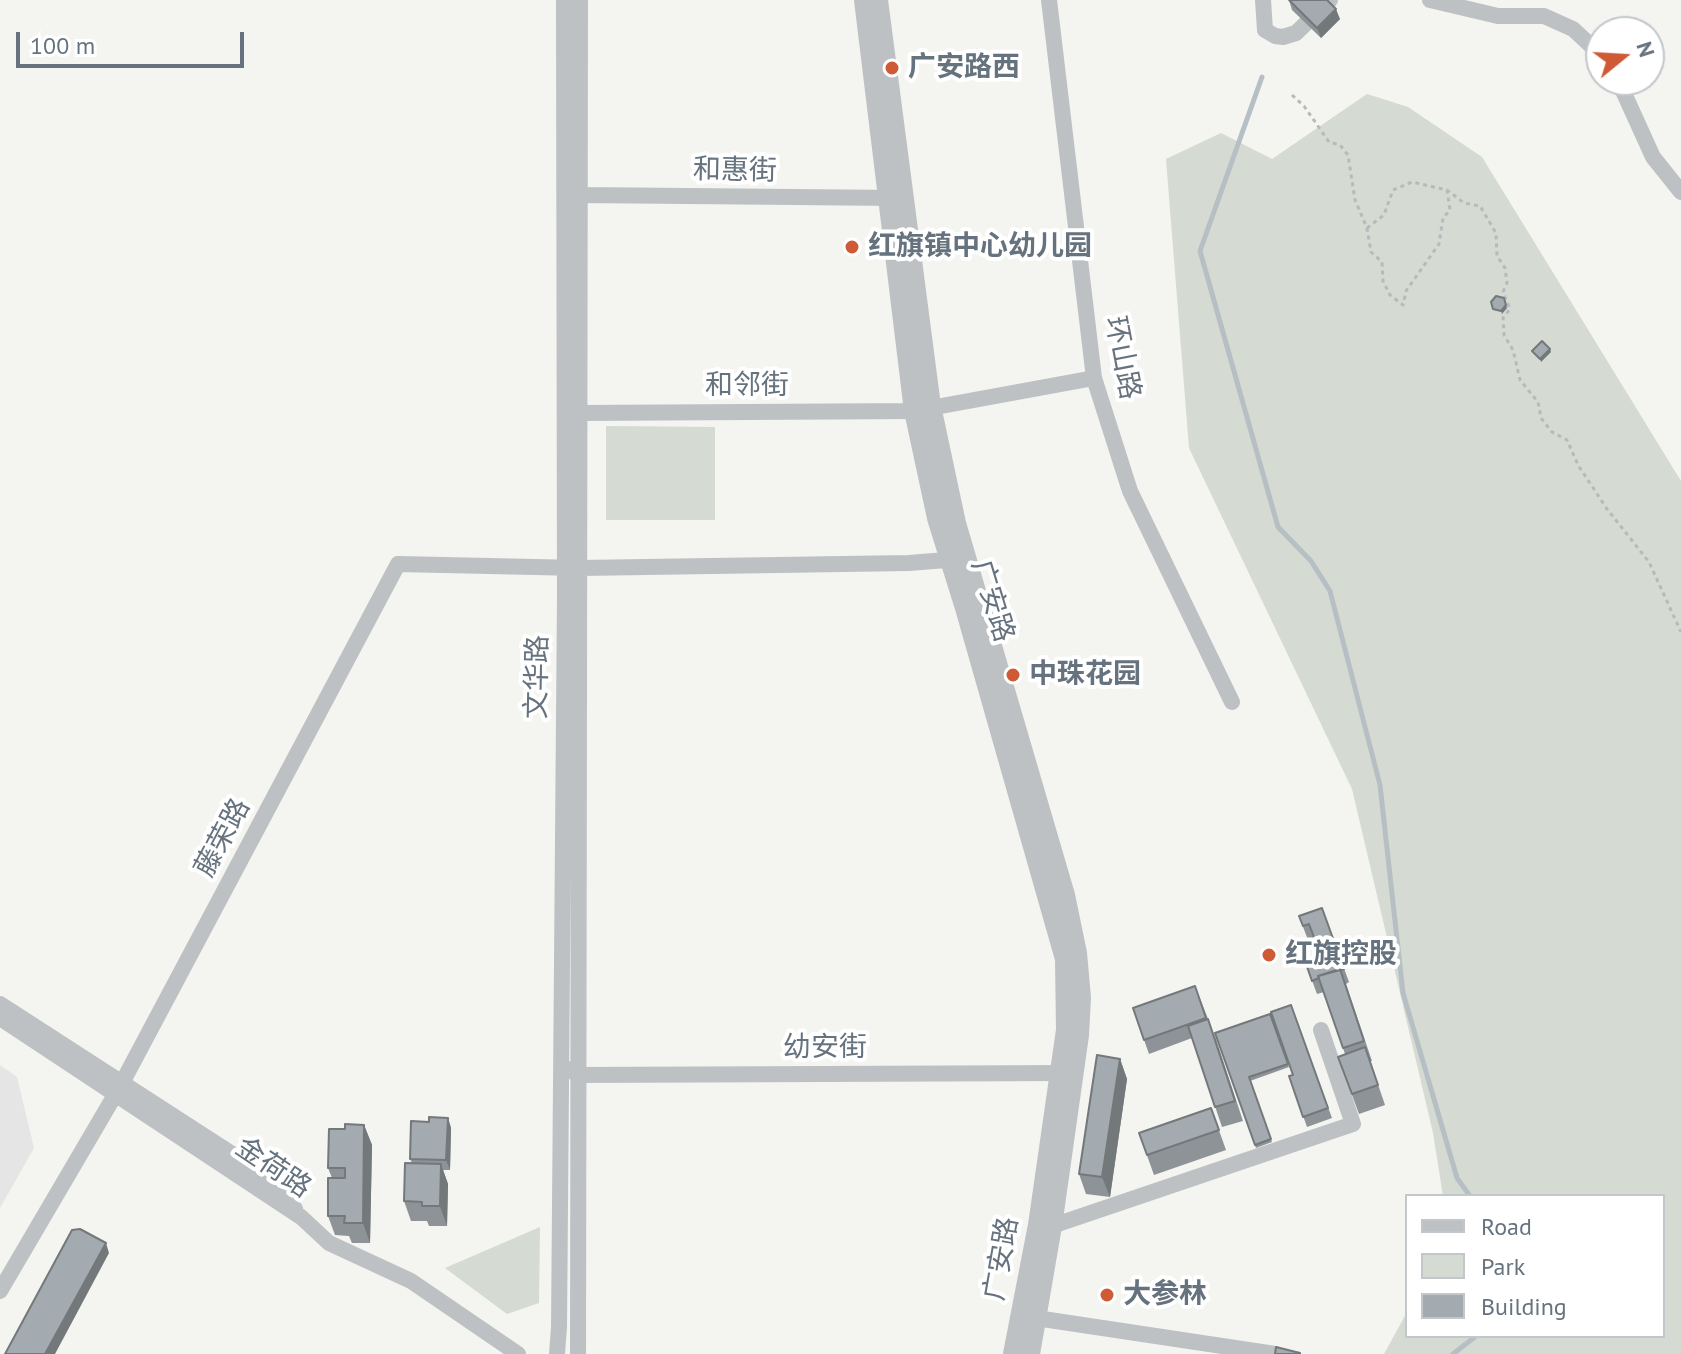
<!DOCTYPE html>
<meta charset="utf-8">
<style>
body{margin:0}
#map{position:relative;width:1681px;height:1354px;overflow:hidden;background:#f4f4f0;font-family:"PT Sans",sans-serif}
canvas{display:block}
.legend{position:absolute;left:1405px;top:1194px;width:260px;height:144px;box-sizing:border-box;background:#fff;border:2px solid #c2c7cb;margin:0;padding:10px 14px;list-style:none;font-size:24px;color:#66737e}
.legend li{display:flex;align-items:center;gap:16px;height:40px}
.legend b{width:40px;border:2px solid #c2c7cb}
.north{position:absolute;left:1585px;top:16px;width:80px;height:80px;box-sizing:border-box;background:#fff;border:2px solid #c2c7cb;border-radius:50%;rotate:72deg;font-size:22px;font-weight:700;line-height:32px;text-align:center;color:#66737e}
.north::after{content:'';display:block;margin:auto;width:28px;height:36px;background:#ce5a36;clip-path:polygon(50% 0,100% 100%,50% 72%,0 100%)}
.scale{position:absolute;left:16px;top:32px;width:228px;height:36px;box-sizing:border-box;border:4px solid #66737e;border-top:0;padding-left:10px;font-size:24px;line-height:28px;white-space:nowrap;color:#66737e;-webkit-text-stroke:6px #fff;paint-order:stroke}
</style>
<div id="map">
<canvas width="1681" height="1354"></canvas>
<ul class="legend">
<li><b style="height:10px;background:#bdc1c4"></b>Road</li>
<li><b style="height:22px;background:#d5dad2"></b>Park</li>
<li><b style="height:22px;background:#a4abb0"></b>Building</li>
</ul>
<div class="north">N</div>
<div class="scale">100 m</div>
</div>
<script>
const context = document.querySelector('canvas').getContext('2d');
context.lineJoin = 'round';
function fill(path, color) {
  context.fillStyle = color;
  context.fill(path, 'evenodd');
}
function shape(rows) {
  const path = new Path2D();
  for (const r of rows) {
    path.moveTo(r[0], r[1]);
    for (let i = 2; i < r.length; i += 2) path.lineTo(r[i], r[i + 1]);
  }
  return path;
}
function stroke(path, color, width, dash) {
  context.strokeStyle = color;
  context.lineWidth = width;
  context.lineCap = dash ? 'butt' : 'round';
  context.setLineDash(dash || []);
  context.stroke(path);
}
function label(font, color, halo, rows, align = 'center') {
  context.font = font + ' "PT Sans","Noto Sans SC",sans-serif';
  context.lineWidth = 8;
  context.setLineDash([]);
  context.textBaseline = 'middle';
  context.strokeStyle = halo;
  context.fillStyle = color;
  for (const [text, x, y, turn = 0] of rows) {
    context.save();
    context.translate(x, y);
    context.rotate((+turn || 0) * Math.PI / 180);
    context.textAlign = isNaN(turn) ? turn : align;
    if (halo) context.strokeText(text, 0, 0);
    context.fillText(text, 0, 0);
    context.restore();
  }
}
const built = shape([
 [0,1065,17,1077,34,1148,0,1208]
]);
const green = shape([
 [1367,94,1408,107,1482,157,1681,481,1681,1354,1384,1354,1407,1312,1407,1336,1663,1336,1663,1196,1443,1196,1433,1133,1352,789,1189,448,1166,159,1221,133,1272,159],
 [606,426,715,427,715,520,606,520],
 [540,1227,539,1303,507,1314,445,1268]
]);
const stream = shape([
 [1262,77,1200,251,1278,527,1311,561,1330,591,1380,785,1403,993,1457,1178,1470,1196],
 [1453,1354,1476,1336]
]);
const path = shape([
 [1292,95,1304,106,1329,142,1340,145,1348,155,1355,200,1367,228,1371,252,1382,262,1383,281,1390,295,1403,305,1406,291,1439,244,1443,218,1450,210,1447,190],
 [1367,228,1384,215,1393,190,1412,182,1447,190,1464,203,1480,206,1496,233,1497,256,1505,268,1507,283,1503,292,1510,309,1503,318,1504,335,1513,350,1520,380,1538,402,1541,418,1552,432,1567,440,1578,465,1607,509,1649,562,1681,632]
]);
const minor = shape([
 [1049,0,1094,378,1130,491,1232,702],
 [1263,0,1265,30,1275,36,1283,37,1296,33,1330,0],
 [1430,0,1498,16,1544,16,1573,29,1601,55],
 [1618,80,1653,157,1681,192],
 [580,195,899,198],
 [580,413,914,411,1094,378],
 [0,1004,280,1185,295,1209],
 [0,1018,301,1217,329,1243,411,1281,518,1354],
 [571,1069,577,1075,1069,1073],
 [1043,1225,1052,1226,1353,1124,1321,1030],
 [0,1291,122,1083,398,564,580,568,909,563,959,559],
 [1036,1318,1275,1354],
 [557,1354,559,1327,565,596,564,0],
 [578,1354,580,0]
]);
const tertiary = shape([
 [864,0,914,411,937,518,965,608,1065,959,1066,1030,1038,1225,1013,1354],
 [878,0,931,406,956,523,1065,895,1077,953,1081,998,1079,1035,1052,1226,1030,1354]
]);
const wall = shape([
 [1289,0,1340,19,1321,38,1292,10],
 [1322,908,1349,982,1346,984,1372,1061,1370,1061,1385,1105,1359,1114,1338,1057,1345,1054,1324,992,1317,994,1306,964,1322,959,1314,938,1308,940,1299,916],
 [1195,986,1216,1039,1243,1121,1222,1127,1192,1038,1149,1054,1133,1008],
 [1291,1005,1332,1118,1307,1127,1289,1076,1293,1075],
 [1270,1014,1289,1067,1250,1081,1272,1142,1256,1148,1215,1033],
 [1120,1059,1127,1079,1110,1197,1086,1194,1079,1174],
 [1211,1108,1226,1150,1154,1175,1139,1133],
 [448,1118,451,1128,450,1170,443,1170,448,1184,447,1226,429,1226,427,1221,411,1221,404,1201,412,1163,410,1159,429,1122],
 [364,1125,372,1145,370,1243,352,1243,349,1236,335,1235,328,1216,332,1178,328,1168,345,1129]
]);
const shadedWall = shape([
 [1336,9,1340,19,1321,38,1317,28],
 [1506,305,1507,308,1502,314,1501,311],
 [1550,349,1551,352,1541,362,1540,359],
 [1120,1059,1127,1079,1110,1197,1102,1177],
 [448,1118,451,1128,450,1170,446,1160],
 [364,1125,372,1145,370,1243,363,1223],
 [441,1164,448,1184,447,1226,440,1206],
 [106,1243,109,1253,55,1354,45,1354]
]);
const building = shape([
 [1289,0,1327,0,1336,9,1317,28,1289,0],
 [1496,296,1504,298,1506,305,1501,311,1493,309,1491,302,1496,296],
 [1542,341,1550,349,1540,359,1532,351,1542,341],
 [1322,908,1344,969,1318,976,1319,978,1312,981,1306,964,1322,958,1309,924,1303,926,1299,916,1322,908],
 [1340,969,1364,1041,1343,1048,1318,976,1340,969],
 [1195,986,1206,1018,1144,1040,1133,1008,1195,986],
 [1291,1005,1328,1108,1303,1117,1289,1076,1293,1075,1271,1012,1291,1005],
 [1270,1014,1288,1064,1249,1077,1271,1139,1255,1145,1215,1033,1270,1014],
 [1208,1019,1235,1101,1215,1107,1188,1026,1208,1019],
 [1365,1047,1378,1085,1352,1094,1338,1057,1365,1047],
 [1097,1055,1120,1059,1102,1177,1079,1174,1097,1055],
 [1211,1108,1219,1130,1147,1155,1139,1133,1211,1108],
 [429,1117,448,1118,446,1160,410,1159,411,1121,429,1122,429,1117],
 [345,1124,364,1125,363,1223,344,1223,345,1216,328,1216,328,1178,345,1178,345,1168,328,1168,329,1129,345,1129,345,1124],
 [405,1163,441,1164,440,1206,422,1206,422,1202,404,1201,405,1163],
 [80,1229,106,1243,45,1354,5,1354,72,1230,80,1229],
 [1276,1347,1300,1353,1300,1354,1275,1354,1276,1347]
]);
const markers = [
 [892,68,8,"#ce5a36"],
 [852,247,8,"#ce5a36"],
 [1013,675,8,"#ce5a36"],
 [1269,955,8,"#ce5a36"],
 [1107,1295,8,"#ce5a36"]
];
const poiNames = [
 ["广安路西",908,68],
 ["红旗镇中心幼儿园",868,247],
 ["中珠花园",1029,675],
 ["红旗控股",1285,955],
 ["大参林",1123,1295]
];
const streetNames = [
 ["和惠街",735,171,1],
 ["环山路",1122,358,79],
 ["和邻街",747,386],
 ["广安路",992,601,73],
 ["文华路",538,677,-89],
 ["藤荣路",223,838,-62],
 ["幼安街",825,1048],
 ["金荷路",273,1168,34],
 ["广安路",1002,1259,-80]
];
fill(built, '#e4e5e4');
fill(green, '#d5dad2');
stroke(stream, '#b6c0c4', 5);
stroke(path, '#b7babc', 3, [4, 4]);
stroke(minor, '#bdc1c4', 16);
stroke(tertiary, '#bdc1c4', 20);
fill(wall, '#8d9397');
fill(shadedWall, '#73787b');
fill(building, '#a4abb0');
stroke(building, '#73787b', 2);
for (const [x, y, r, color] of markers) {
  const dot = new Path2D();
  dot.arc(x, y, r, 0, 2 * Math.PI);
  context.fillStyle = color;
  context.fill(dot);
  stroke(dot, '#fff', 3);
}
label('bold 28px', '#66737e', '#fff', poiNames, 'left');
label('28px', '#66737e', '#fff', streetNames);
</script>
